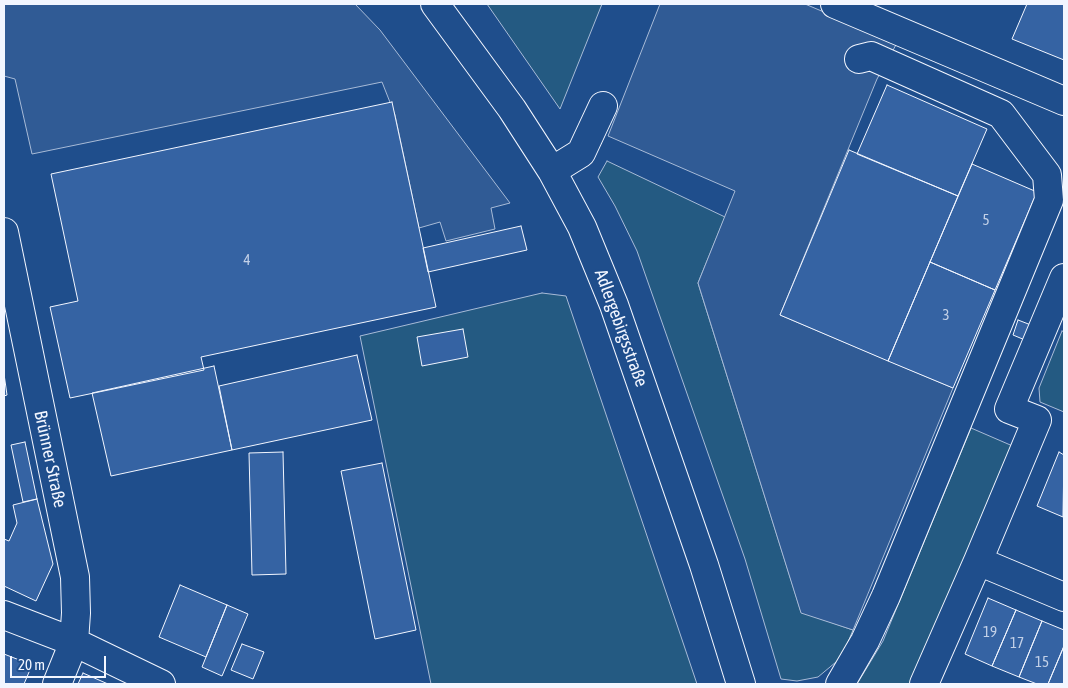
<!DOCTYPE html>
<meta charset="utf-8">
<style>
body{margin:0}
#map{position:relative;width:1068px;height:688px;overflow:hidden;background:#1f4e8c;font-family:"Asap Condensed",sans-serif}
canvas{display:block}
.frame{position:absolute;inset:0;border:5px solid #f2f6ff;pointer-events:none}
.scale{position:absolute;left:10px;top:656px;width:96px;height:22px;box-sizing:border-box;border:2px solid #f2f6ff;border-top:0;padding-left:6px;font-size:15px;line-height:18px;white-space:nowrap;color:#f2f6ff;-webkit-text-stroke:4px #1f4e8c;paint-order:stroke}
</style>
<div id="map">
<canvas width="1068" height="688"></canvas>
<div class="frame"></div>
<div class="scale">20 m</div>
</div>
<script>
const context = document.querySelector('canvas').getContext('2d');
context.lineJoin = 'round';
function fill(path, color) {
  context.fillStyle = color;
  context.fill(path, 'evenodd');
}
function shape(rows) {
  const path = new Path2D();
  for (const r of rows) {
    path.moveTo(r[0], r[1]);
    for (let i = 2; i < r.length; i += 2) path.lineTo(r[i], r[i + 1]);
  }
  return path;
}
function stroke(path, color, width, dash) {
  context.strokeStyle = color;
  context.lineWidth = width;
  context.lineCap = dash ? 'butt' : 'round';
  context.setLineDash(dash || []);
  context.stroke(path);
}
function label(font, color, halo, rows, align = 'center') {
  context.font = font + ' "Asap Condensed",sans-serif';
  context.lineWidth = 4;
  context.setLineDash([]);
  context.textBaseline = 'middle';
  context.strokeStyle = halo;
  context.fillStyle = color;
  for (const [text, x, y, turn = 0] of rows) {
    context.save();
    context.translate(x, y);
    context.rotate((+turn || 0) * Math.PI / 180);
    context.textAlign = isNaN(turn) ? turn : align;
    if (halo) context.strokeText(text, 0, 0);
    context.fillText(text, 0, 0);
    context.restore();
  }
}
const green = shape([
 [487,4,602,4,560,109,487,4],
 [607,161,725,217,698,283,801,612,853,630,842,657,818,677,797,681,781,679,745,559,637,251,615,206,598,177,607,161],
 [542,293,566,296,697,684,431,684,360,336,542,293],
 [1062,331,1064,332,1064,412,1040,402,1039,388,1062,331],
 [971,428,1015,447,912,684,857,684,883,641,971,428]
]);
const parking = shape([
 [4,4,355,4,380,30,510,203,491,208,495,229,446,241,440,222,419,228,395,115,382,82,32,154,15,79,4,76,4,4],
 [660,4,805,4,897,43,877,79,780,315,953,388,853,630,801,613,698,283,735,191,608,136,660,4]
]);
const building = shape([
 [1027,4,1064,4,1064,60,1012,39,1027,4],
 [887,85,987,129,958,196,857,154,887,85],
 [392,102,436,307,201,357,204,370,70,398,50,307,78,301,51,174,392,102],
 [849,150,958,196,888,361,780,315,849,150],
 [972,164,1037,192,995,290,930,262,972,164],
 [521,226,527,250,428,272,423,248,521,226],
 [930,262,995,290,953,388,888,361,930,262],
 [1018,320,1031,325,1025,340,1013,335,1018,320],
 [463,329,468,357,422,366,417,337,463,329],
 [357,355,372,420,232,450,219,386,357,355],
 [214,366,232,450,111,476,92,393,214,366],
 [4,374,7,395,4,396,4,374],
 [25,442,37,499,23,502,11,445,25,442],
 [283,452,286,574,252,575,249,453,283,452],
 [1059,452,1064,455,1063,517,1037,506,1059,452],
 [382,463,416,630,375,639,341,471,382,463],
 [37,499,53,564,36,601,4,586,4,539,9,541,17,523,13,505,37,499],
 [180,585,227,605,206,657,159,637,180,585],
 [988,598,1016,610,992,666,965,654,988,598],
 [227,605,248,614,222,676,202,667,227,605],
 [1016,610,1042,621,1019,677,992,666,1016,610],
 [1042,621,1064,630,1064,646,1048,684,1037,684,1019,677,1042,621],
 [242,644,264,652,253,679,231,670,242,644],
 [1064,646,1064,684,1048,684,1064,646],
 [4,654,32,665,24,684,4,684,4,654],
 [83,673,108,684,78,684,83,673]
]);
const minor = shape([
 [435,4,512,109,552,171,582,227,614,305,704,565,741,684],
 [835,4,1064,101],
 [552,171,581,153,603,106],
 [4,232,75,577,76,613,74,642,57,684],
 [1064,278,1009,409,1037,420,978,561,1064,597],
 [4,615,74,642,161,684],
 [840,684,865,641,886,596,1049,200,1047,175,1001,114,871,56,859,59],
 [924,684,978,561]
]);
const numberNames = [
 ["5",986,220],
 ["4",247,260],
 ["3",946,315],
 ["19",990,632],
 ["17",1017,643],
 ["15",1042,662]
];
const streetNames = [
 ["Adlergebirgsstraße",621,328,70],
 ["Brünner Straße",50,459,78]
];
fill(green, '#245a82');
stroke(green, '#a8bbd7', 1);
fill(parking, '#305b95');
stroke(parking, '#a8bbd7', 1);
fill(building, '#3563a3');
stroke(building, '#f2f6ff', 1);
stroke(minor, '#f2f6ff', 30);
stroke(minor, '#1f4e8c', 28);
label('15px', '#c3d1e8', null, numberNames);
label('18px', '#f2f6ff', '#1f4e8c', streetNames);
</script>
